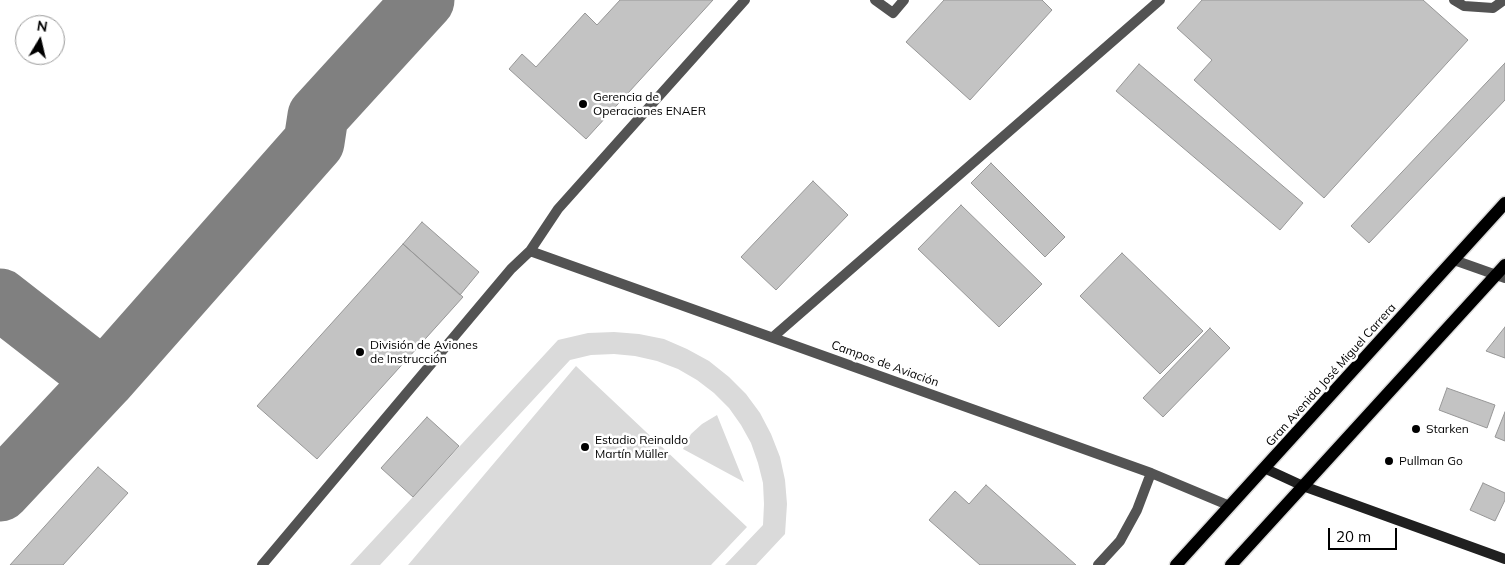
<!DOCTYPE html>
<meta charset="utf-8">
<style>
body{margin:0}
#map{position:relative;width:1505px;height:565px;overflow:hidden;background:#fff;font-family:Mulish,sans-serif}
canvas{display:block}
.north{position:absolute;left:15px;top:15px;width:50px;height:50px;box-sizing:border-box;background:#fff;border:1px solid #999;border-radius:50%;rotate:9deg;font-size:14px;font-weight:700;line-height:20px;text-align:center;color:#000}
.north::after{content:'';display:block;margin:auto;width:18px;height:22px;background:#000;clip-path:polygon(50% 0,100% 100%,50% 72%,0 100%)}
.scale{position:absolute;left:1328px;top:528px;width:69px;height:22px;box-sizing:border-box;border:2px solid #000;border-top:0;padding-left:6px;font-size:15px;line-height:18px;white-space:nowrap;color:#000;-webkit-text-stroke:4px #fff;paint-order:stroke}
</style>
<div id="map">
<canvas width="1505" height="565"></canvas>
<div class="north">N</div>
<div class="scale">20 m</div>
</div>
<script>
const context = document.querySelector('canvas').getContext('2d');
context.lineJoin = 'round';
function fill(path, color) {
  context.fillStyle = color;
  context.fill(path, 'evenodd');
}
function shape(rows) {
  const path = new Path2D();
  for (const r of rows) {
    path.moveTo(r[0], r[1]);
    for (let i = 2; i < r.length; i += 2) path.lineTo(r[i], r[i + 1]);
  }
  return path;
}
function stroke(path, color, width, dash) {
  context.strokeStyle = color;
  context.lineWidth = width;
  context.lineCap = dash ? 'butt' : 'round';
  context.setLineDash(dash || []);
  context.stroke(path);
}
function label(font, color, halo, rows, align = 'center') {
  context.font = font + ' Mulish,sans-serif';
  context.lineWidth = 5;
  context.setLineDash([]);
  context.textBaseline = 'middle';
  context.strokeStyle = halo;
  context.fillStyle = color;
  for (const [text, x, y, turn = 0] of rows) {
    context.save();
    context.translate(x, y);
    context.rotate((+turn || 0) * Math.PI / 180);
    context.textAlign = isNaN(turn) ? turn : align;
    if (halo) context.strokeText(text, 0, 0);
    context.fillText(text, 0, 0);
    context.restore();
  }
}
const green = shape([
 [614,332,639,334,664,339,687,349,709,361,729,377,746,394,760,413,771,434,780,457,785,480,787,504,785,534,756,565,725,565,763,525,764,504,763,483,758,463,751,443,741,425,729,408,714,393,697,380,678,369,657,361,635,356,614,354,591,355,570,360,380,565,350,565,558,340,588,333],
 [576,366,747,527,711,565,408,565],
 [717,415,744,482,683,449,691,434,702,424]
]);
const taxiway = shape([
 [0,299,104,380],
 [0,491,104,380,314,142,318,116,424,0]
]);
const building = shape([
 [620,0,713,0,586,139,509,69,522,54,536,67,585,13,597,25,620,0],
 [944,0,1042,0,1052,10,970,100,906,42,944,0],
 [1202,0,1423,0,1468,40,1324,198,1194,80,1212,60,1177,28,1202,0],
 [1505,63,1505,100,1369,243,1351,226,1505,63],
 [1139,64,1303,203,1280,230,1116,91,1139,64],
 [991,163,1065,237,1045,257,971,183,991,163],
 [813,181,848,215,776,290,741,257,813,181],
 [961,205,1042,284,999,327,918,249,961,205],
 [422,222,479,272,460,295,403,244,422,222],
 [403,244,463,297,317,459,257,406,403,244],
 [1122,253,1203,331,1160,374,1080,296,1122,253],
 [1505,327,1505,358,1486,351,1505,327],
 [1210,328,1230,348,1163,417,1143,398,1210,328],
 [1447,388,1495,405,1487,428,1439,410,1447,388],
 [1505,412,1505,441,1495,437,1505,412],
 [427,417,459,446,413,497,381,468,427,417],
 [98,467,128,493,63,565,10,565,98,467],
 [1483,483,1505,493,1505,500,1495,521,1470,510,1483,483],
 [986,485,1076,565,980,565,929,520,955,491,969,504,986,485]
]);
const lane = shape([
 [875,0,893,13,904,0],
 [1454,0,1464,6,1493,8,1504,0],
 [530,251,1151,473,1230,506],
 [773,337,1160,0],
 [262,565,511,269,530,251,558,209,745,0],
 [1098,565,1120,541,1137,510,1151,473]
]);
const street = shape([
 [1454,260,1505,278]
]);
const secondary = shape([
 [1264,468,1303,486,1505,559]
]);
const primary = shape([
 [1176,565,1505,203],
 [1231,565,1505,265]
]);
const markers = [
 [583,104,5,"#000"],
 [360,352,5,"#000"],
 [1416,429,5,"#000"],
 [585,447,5,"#000"],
 [1389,461,5,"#000"]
];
const poiNames = [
 ["Gerencia de",593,97],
 ["Operaciones ENAER",593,111],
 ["División de Aviones",370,345],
 ["de Instrucción",370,359],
 ["Starken",1426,429],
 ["Estadio Reinaldo",595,440],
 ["Martín Müller",595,454],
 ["Pullman Go",1399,461]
];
const streetNames = [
 ["Campos de Aviación",885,364,20],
 ["Gran Avenida José Miguel Carrera",1331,375,-48]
];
fill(green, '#dadada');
stroke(taxiway, '#808080', 61);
fill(building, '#c3c3c3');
stroke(building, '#979797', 1);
stroke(primary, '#dbdbdb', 15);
stroke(lane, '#535353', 10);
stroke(street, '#535353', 10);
stroke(secondary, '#202020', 10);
stroke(primary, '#000', 12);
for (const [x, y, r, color] of markers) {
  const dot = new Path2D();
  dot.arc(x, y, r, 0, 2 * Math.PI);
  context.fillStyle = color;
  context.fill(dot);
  stroke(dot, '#fff', 2);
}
label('12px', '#000', '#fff', poiNames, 'left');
label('12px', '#000', '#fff', streetNames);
</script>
